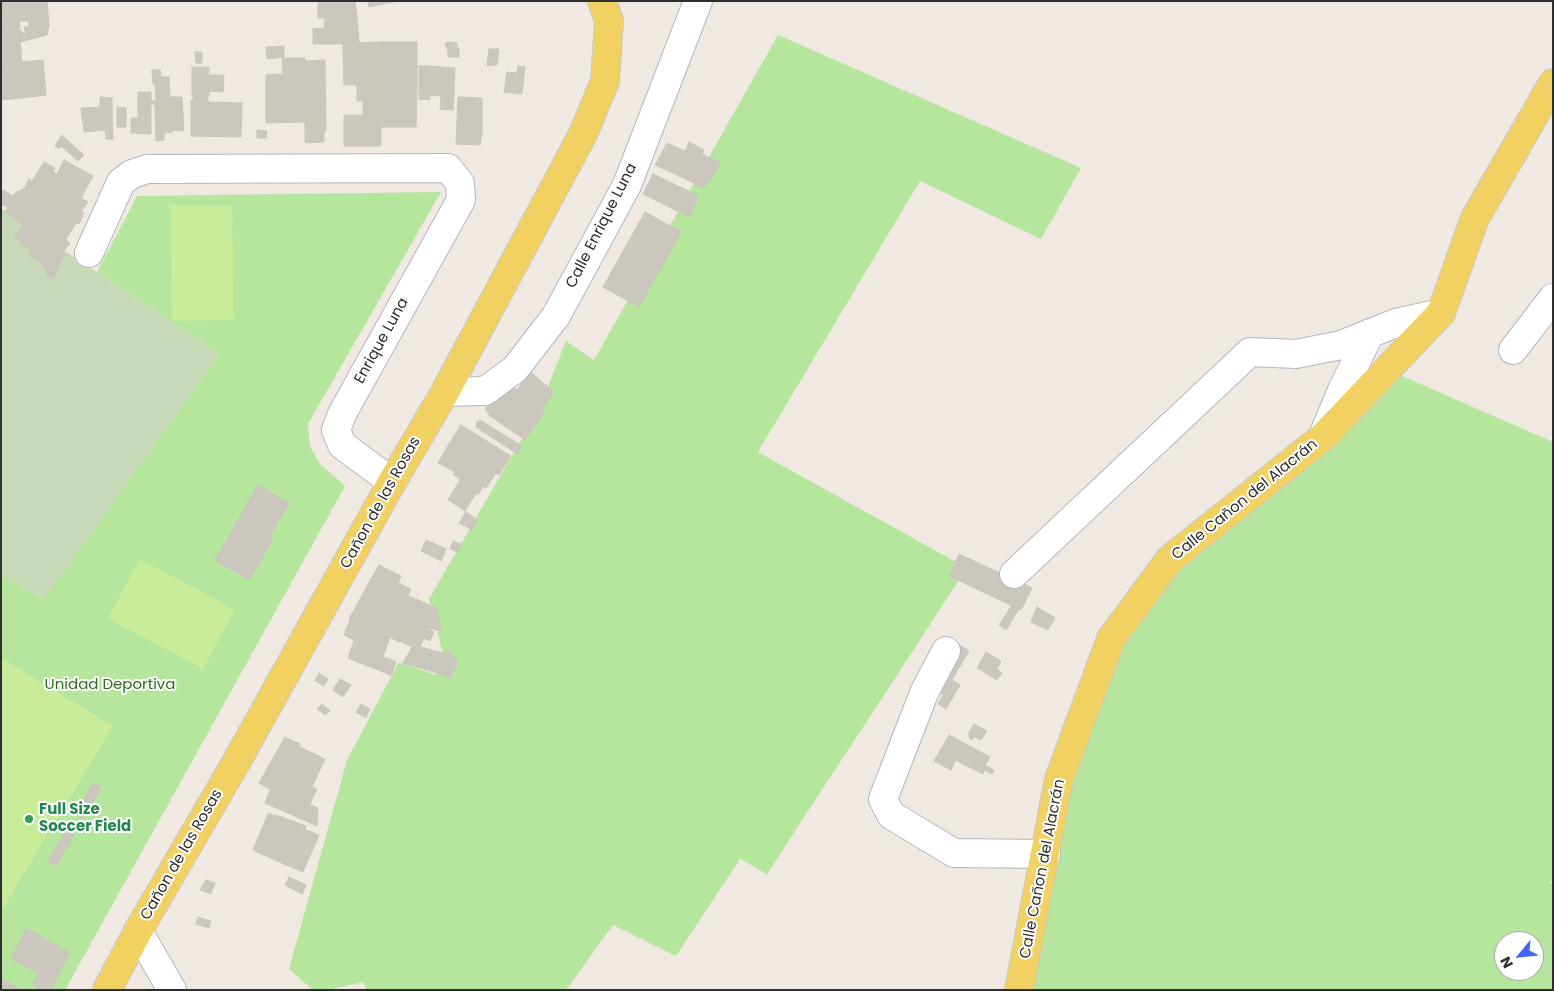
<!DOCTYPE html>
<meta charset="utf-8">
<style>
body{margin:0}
#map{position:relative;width:1554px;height:991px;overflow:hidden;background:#efe9e1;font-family:Poppins,sans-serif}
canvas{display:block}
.frame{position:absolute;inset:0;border:2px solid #2e2e2e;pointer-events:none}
.north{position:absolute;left:1494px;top:931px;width:50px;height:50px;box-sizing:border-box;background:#fff;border:1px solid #ababab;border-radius:50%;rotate:242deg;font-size:14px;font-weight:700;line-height:20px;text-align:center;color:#2e2e2e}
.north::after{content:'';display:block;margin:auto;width:18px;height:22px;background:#4264fb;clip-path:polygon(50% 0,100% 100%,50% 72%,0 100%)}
</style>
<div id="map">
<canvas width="1554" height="991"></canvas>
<div class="frame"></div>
<div class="north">N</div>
</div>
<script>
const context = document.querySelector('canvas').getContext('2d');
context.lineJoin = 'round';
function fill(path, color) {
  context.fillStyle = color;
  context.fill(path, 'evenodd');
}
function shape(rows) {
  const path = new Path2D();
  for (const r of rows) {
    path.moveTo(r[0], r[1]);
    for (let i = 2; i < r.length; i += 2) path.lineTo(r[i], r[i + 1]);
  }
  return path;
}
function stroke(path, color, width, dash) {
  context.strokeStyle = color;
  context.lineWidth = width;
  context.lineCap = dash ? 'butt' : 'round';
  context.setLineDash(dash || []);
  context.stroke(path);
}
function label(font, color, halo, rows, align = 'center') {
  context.font = font + ' Poppins,sans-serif';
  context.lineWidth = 4;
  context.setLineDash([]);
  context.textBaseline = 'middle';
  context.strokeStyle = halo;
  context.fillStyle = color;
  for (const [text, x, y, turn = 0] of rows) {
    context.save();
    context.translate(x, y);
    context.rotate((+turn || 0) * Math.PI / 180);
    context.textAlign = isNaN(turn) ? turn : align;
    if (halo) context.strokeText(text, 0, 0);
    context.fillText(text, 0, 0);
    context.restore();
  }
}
const green = shape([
 [778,35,1081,168,1041,239,920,181,758,452,967,568,767,874,740,859,676,956,613,925,566,990,367,990,363,982,328,990,313,990,289,969,347,760,399,662,436,675,444,658,429,599,539,409,566,341,594,360],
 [441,192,308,424,310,446,319,463,345,486,65,990,1,990,1,575,44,598,219,354,97,272,137,196],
 [1382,375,1402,376,1553,442,1553,879,1550,883,1553,885,1553,990,1023,990,1046,854,1111,639,1170,559],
 [1504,941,1534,941,1534,971,1504,971]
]);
const cemetery = shape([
 [1,208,219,354,45,598,1,575]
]);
const pitch = shape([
 [170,205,232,205,234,320,172,321],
 [140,559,235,610,203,669,108,618],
 [1,658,113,726,1,912]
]);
const building = shape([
 [1,1,18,1,18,8,1,11,1,1],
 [18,1,47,1,49,25,29,26,29,21,20,21,18,1],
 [318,1,355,1,357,16,324,16,323,18,318,18,318,1],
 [368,1,397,1,369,7,368,1],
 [18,8,20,28,1,32,1,11,18,8],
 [324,16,357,16,359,43,343,44,343,32,325,33,324,16],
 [49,25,47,35,20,42,19,29,26,35,24,27,49,25],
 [324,28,325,33,327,33,326,44,313,44,313,29,324,28],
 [19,29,22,62,1,64,1,32,19,29],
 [327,32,343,32,343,44,326,44,327,32],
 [381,42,417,42,417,85,381,85,381,42],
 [381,42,381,52,343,53,343,43,381,42],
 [447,42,457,43,456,48,459,48,459,57,448,57,448,50,445,45,447,42],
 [284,46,284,57,267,59,266,47,284,46],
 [489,49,499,49,497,65,487,66,489,49],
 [195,52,202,52,202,63,196,63,195,52],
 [362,52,381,52,381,92,362,92,362,52],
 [362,52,362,85,344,85,343,53,362,52],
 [282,58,305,58,305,122,266,123,266,75,283,74,282,58],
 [43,60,46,95,23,98,19,62,43,60],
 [325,60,326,131,305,131,305,61,325,60],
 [19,62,23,98,1,100,1,64,19,62],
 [419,66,428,66,427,82,429,83,430,100,419,99,419,66],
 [428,66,455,68,454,95,429,96,429,83,427,82,428,66],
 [518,66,525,67,522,94,504,92,507,72,517,73,518,66],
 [192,67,209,67,208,91,210,91,209,95,208,95,208,93,195,93,194,95,192,95,192,67],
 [152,70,160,70,161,77,169,77,170,97,168,97,169,105,151,104,151,101,156,101,155,84,153,84,152,74,152,70],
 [208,75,224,75,223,92,208,91,208,75],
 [357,85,362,85,362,92,381,92,381,146,344,146,344,115,363,115,363,101,357,101,357,85],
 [355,122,364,122,365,134,356,135,355,122],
 [381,85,417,85,416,127,381,127,381,85],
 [138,92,151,92,151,119,138,118,138,92],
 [195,93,208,93,208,102,242,103,241,137,191,136,191,102,195,93],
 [441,95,454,95,453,110,440,109,441,95],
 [100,97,112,98,112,107,100,108,100,97],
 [168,97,182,97,184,131,172,130,173,132,164,133,166,131,167,105,169,105,168,97],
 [458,97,482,98,482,133,480,145,456,144,458,97],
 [155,105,167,105,166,131,164,131,164,140,156,141,155,105],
 [107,107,112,107,113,139,106,139,105,130,84,132,81,108,107,107],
 [117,107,126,108,126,127,117,127,117,107],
 [131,118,151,119,151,134,131,133,131,118],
 [355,122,364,122,365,134,356,135,355,122],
 [257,130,267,131,266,138,257,138,257,130],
 [305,131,324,131,324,142,305,143,305,131],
 [62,135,67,140,59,149,55,146,62,135],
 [67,140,84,155,78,161,61,146,67,140],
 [689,142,704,150,702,154,700,153,697,158,686,152,674,171,676,172,675,174,655,165,667,143,685,151,689,142],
 [686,152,697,158,700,153,720,163,712,178,710,177,704,188,675,174,676,172,674,171,686,152],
 [64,160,93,176,77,206,52,192,60,179,52,174,53,172,57,174,64,160],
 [44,162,55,168,52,174,60,179,52,192,32,181,44,162],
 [653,174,699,196,689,217,643,194,653,174],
 [29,179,49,190,41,204,29,198,23,207,10,200,17,191,19,192,25,187,29,179],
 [1,189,13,196,10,200,12,202,8,208,1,204,1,189],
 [49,190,64,198,55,212,41,204,49,190],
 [29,198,76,223,72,230,57,221,53,229,55,232,48,241,5,212,13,201,23,207,29,198],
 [64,198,80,208,84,213,79,224,56,211,64,198],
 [81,198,88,202,83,209,77,206,81,198],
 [645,212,681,232,639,307,603,287,645,212],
 [57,221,72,230,66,239,64,239,53,229,57,221],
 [24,224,42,236,31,250,14,237,24,224],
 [55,232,64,239,65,238,70,243,63,252,48,241,55,232],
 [42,236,57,247,44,265,29,255,42,236],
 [57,247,65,253,53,279,46,275,48,271,42,267,57,247],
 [526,368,534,375,506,408,490,416,485,408,498,400,511,386,517,390,522,383,517,378,526,368],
 [534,375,554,392,541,409,521,391,534,375],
 [521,391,541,409,535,405,521,423,532,430,525,440,490,416,506,408,521,391],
 [535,405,545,411,532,430,521,423,535,405],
 [480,420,522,446,517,454,476,427,477,421,479,422,480,420],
 [461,425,511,456,499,475,449,444,461,425],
 [449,444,468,455,461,467,455,472,438,463,449,444],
 [468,455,496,473,486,488,483,486,478,495,453,474,461,467,468,455],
 [460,480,476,493,465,511,448,500,460,480],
 [258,485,289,503,269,537,273,539,249,580,215,560,258,485],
 [466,512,478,520,472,530,459,523,466,512],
 [426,540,446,549,441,561,421,551,426,540],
 [453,541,461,544,457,552,450,549,453,541],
 [959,554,1032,588,1021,610,949,576,959,554],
 [379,565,401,576,398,583,411,589,408,596,371,579,379,565],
 [371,579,416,599,400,642,349,619,371,579],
 [416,599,437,608,441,631,424,627,416,646,412,647,400,641,416,599],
 [1012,605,1019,609,1006,630,999,625,1012,605],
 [1037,607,1055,618,1048,630,1031,622,1037,607],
 [350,620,390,637,383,657,388,660,383,672,348,658,354,640,344,635,350,620],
 [424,627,434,632,430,641,424,638,420,647,416,646,424,627],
 [953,641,969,651,943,695,940,693,935,702,953,641],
 [413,645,447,654,450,652,458,661,451,677,403,663,413,645],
 [986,652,1001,661,997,669,1002,673,997,680,977,668,986,652],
 [387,658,396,662,391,676,383,672,387,658],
 [319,673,328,679,324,686,315,681,319,673],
 [340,679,351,685,343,697,333,690,340,679],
 [952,680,960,685,946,709,938,704,952,680],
 [322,704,330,711,325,715,317,709,322,704],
 [361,704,370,709,366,718,356,712,361,704],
 [974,724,987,731,981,740,974,737,972,740,969,738,970,735,968,734,974,724],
 [949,735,990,757,985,765,944,744,949,735],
 [285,737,300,744,284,774,268,767,285,737],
 [944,744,994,770,992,774,984,770,983,774,939,752,944,744],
 [298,746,325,759,312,787,284,774,298,746],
 [939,752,956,760,951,770,934,761,939,752],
 [268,767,317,789,310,804,271,787,270,789,259,783,268,767],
 [93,783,101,788,83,819,75,814,93,783],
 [271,787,318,808,317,826,265,803,271,787],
 [268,813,276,816,276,815,306,826,305,830,268,813],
 [268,814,299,827,284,864,253,850,268,814],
 [299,827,319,835,303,872,284,864,299,827],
 [66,831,74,835,56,866,48,861,66,831],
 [289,877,306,885,302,894,285,885,289,877],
 [206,880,215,883,211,894,200,890,206,880],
 [198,917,211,921,209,928,196,924,198,917],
 [26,929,70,952,51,990,42,990,32,985,38,973,11,959,26,929],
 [1,978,21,990,1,990,1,978]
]);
const minor = shape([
 [89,253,121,182,132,174,147,169,448,168,460,183,461,200,342,414,336,430,342,445,392,482],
 [1513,350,1553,298],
 [445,392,485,391,515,369,556,316,627,185,698,1],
 [1323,436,1342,390,1370,333],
 [1014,574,1250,352,1296,354,1341,345,1396,323,1441,313],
 [946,651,924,693,883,799,891,815,954,853,1046,854],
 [138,931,172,990]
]);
const major = shape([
 [107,990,138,931,238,759,392,482,445,392,583,134,605,81,609,21,602,1],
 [1019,990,1059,779,1111,639,1170,559,1323,437,1441,313,1475,218,1553,83]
]);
const markers = [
 [29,819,5,"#2e9e5b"]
];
const streetNames = [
 ["Calle Enrique Luna",602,226,-63],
 ["Enrique Luna",382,341,-61],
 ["Calle Cañon del Alacrán",1245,500,-39],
 ["Cañon de las Rosas",381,503,-61],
 ["Cañon de las Rosas",182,855,-60],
 ["Calle Cañon del Alacrán",1043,869,-79]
];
const parkNames = [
 ["Unidad Deportiva",110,685]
];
const leisureNames = [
 ["Full Size",39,810],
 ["Soccer Field",39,827]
];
fill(green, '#b6e59e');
fill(cemetery, '#c8d9b8');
fill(pitch, '#c9ec9a');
fill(building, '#cbc7bf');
stroke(building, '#cbc5ba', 1);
stroke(minor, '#b4b7c1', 30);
stroke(major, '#c9c9c9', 30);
stroke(minor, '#fff', 28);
stroke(major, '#f2d163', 28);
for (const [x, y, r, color] of markers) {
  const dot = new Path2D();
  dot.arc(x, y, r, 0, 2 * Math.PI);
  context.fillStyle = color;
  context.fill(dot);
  stroke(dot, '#fff', 2);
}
label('15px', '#2e2e2e', '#fff', streetNames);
label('15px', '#2c6e1b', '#fff', parkNames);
label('bold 15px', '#27864d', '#fff', leisureNames, 'left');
</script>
